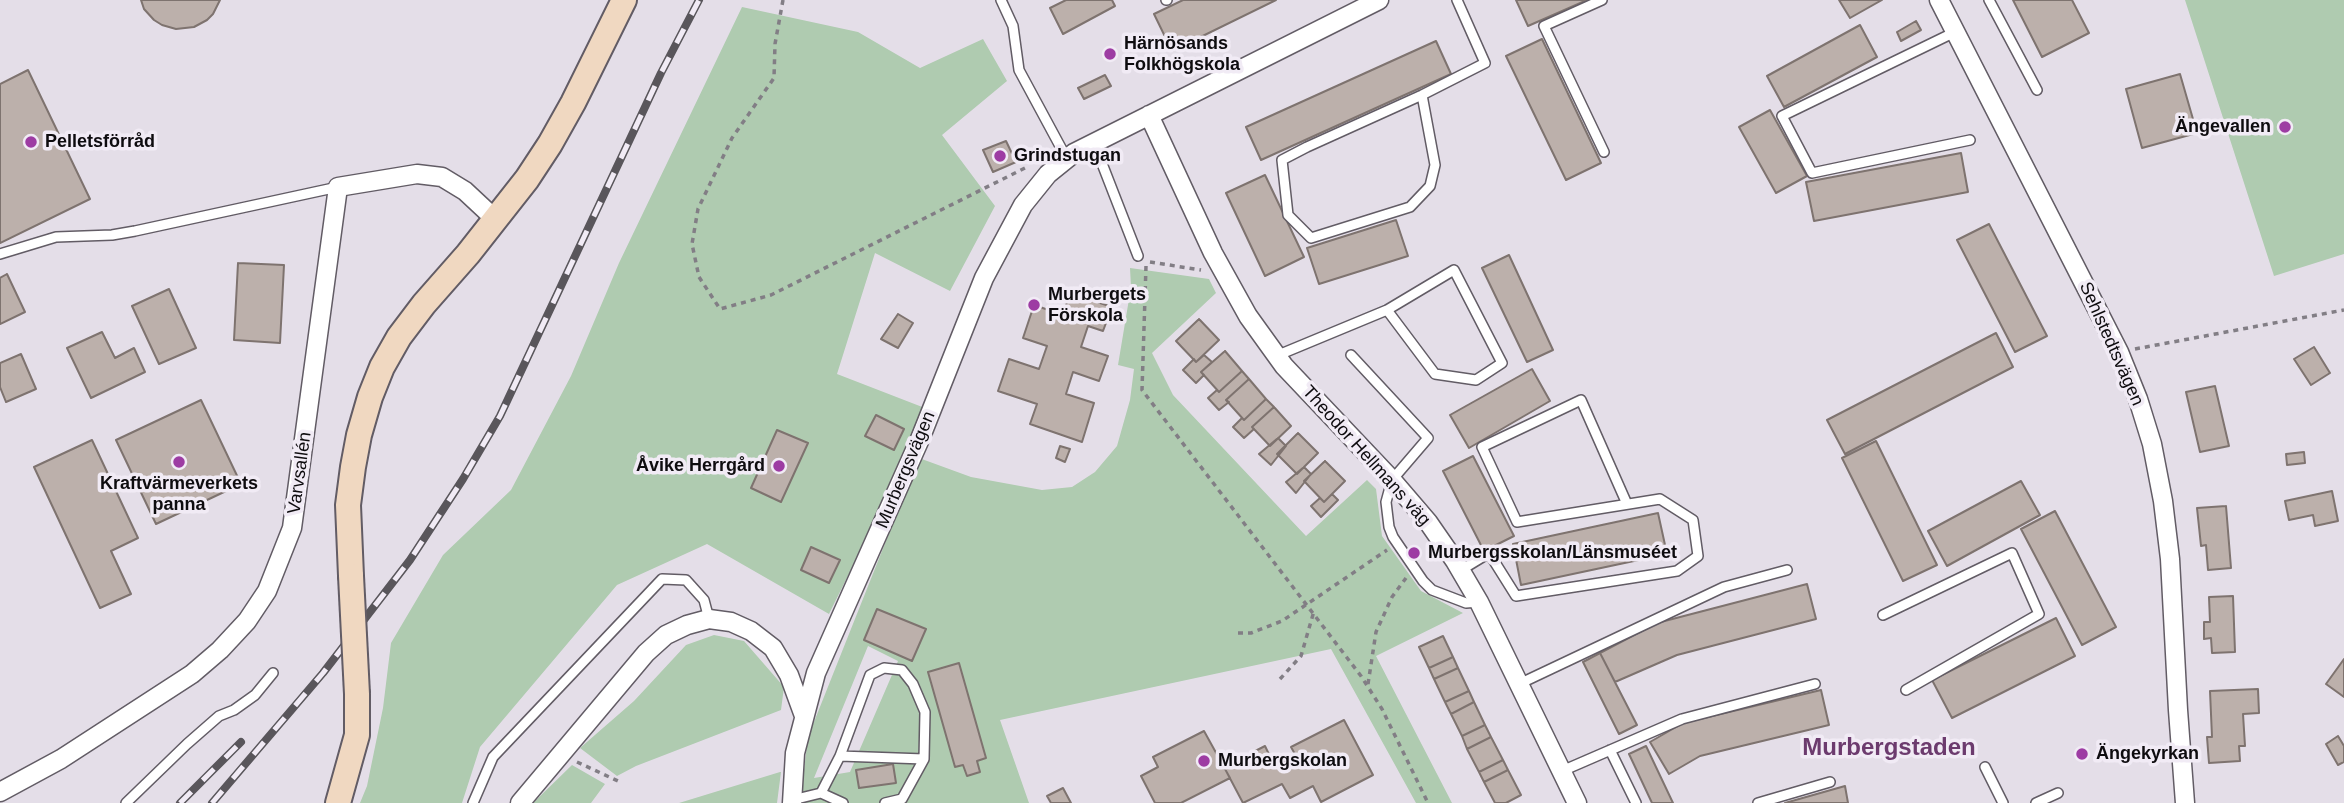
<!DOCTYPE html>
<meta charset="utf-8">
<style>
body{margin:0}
canvas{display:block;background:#e4dee8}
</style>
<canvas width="2344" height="803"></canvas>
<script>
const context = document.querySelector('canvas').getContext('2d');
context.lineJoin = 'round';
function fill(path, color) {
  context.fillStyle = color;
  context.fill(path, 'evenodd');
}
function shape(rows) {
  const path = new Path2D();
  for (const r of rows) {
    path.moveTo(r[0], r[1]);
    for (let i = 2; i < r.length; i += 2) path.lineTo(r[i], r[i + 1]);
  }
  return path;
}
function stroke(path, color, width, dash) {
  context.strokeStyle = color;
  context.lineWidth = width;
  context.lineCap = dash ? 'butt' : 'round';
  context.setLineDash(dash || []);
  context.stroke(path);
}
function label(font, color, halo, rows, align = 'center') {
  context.font = font + ' Helvetica,sans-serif';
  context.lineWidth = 7;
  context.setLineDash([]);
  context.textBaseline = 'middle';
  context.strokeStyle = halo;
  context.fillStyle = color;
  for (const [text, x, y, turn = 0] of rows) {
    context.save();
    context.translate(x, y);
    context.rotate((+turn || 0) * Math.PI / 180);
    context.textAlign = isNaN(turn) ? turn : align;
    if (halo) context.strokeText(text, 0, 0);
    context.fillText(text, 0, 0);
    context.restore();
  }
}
const green = shape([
 [2185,0,2344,0,2344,254,2274,276],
 [742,7,858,32,920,68,983,39,1007,81,942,135,995,206,950,291,875,253,837,374,930,410,829,614,707,544,617,585,480,747,462,803,360,803,367,786,383,708,391,643,443,555,511,490,571,376,619,263],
 [1130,268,1209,279,1216,293,1152,353,1173,395,1306,536,1367,480,1376,489,1382,536,1421,591,1463,613,1376,656,1452,803,1416,803,1331,649,1000,720,1029,803,800,803,808,737,919,458,971,477,1042,490,1072,487,1095,472,1117,446,1130,400,1134,369,1118,365,1131,287],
 [868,646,898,661,850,772,814,778],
 [714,635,744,641,784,687,781,710,636,766,617,776,580,748,634,701,686,645],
 [572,765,605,784,591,803,533,803],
 [781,772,777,803,679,803,780,772]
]);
const building = shape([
 [141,0,220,0,213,14,207,20,194,27,176,29,162,25,154,20,144,9,141,0],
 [1066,0,1112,0,1115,6,1063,34,1050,8,1066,0],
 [1183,0,1276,0,1172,51,1154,14,1183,0],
 [1516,0,1587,0,1528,26,1516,0],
 [1839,0,1882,0,1850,18,1839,0],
 [2013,0,2072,0,2089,33,2042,57,2013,0],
 [1916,21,1921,30,1901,41,1897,32,1916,21],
 [1860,25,1877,57,1784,107,1767,76,1860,25],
 [1542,39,1601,163,1566,180,1506,56,1542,39],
 [1436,41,1451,74,1261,160,1246,127,1436,41],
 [28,70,90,199,0,243,0,84,28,70],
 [2180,74,2197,133,2142,148,2126,89,2180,74],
 [1105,75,1111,86,1084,99,1078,88,1105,75],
 [1770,110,1807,176,1776,193,1739,127,1770,110],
 [1006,141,1016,162,993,172,983,150,1006,141],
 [1961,153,1968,192,1814,221,1806,182,1961,153],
 [1265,175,1304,257,1265,276,1226,193,1265,175],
 [1396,220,1408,256,1319,284,1307,248,1396,220],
 [1989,224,2047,336,2015,352,1957,240,1989,224],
 [1509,255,1553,350,1527,362,1482,268,1509,255],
 [238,263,284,265,280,343,234,340,238,263],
 [7,274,25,312,0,324,0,278,7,274],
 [169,289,196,348,159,364,132,306,169,289],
 [1070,293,1112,307,1103,331,1088,326,1081,347,1108,356,1099,381,1073,372,1066,394,1094,403,1082,442,1030,424,1037,404,998,391,1009,359,1039,369,1047,346,1023,338,1034,305,1063,315,1070,293],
 [898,314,913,323,898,348,881,339,898,314],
 [1199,319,1219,340,1196,362,1176,341,1199,319],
 [102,332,115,358,134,348,145,372,91,398,67,348,102,332],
 [1996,333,2013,367,1845,454,1827,420,1996,333],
 [2314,347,2330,373,2311,385,2294,359,2314,347],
 [1225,351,1242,371,1219,392,1201,372,1225,351],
 [21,354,36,389,6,402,0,387,0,363,21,354],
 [1204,355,1212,362,1201,372,1204,375,1196,383,1183,370,1194,359,1196,362,1204,355],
 [1532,369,1550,401,1469,448,1450,415,1532,369],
 [1242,371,1249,379,1226,400,1229,402,1219,410,1208,398,1217,390,1219,392,1242,371],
 [1249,379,1266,399,1244,420,1226,400,1249,379],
 [2215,386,2229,446,2200,452,2186,392,2215,386],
 [1266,399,1274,407,1252,427,1254,429,1244,438,1233,427,1242,418,1244,420,1266,399],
 [201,400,241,484,156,524,116,440,201,400],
 [1274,407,1291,426,1270,446,1252,427,1274,407],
 [876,415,904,429,894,450,865,436,876,415],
 [777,430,808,443,781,502,751,488,777,430],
 [1298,433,1318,453,1297,474,1277,454,1298,433],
 [1278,438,1286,446,1271,465,1259,454,1278,438],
 [92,440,138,538,111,551,131,594,100,608,34,467,92,440],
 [1876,441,1937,565,1903,581,1842,458,1876,441],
 [1060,446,1070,449,1065,462,1056,458,1060,446],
 [2304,452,2305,463,2287,465,2286,454,2304,452],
 [1473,456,1514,536,1484,551,1443,471,1473,456],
 [1325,461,1345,481,1324,502,1304,481,1325,461],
 [1304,467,1311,474,1296,493,1286,482,1304,467],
 [2021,481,2040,515,1947,566,1928,531,2021,481],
 [2332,491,2338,521,2315,526,2313,515,2289,520,2285,501,2332,491],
 [1332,494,1338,500,1321,517,1311,506,1320,498,1324,502,1332,494],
 [2226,506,2231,568,2208,570,2206,545,2201,546,2197,508,2226,506],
 [2055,511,2116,627,2082,645,2021,529,2055,511],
 [1658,513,1667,554,1521,585,1513,544,1658,513],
 [811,547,840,560,829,583,801,570,811,547],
 [1807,584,1816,619,1677,655,1615,682,1600,653,1657,623,1807,584],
 [2233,596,2235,652,2212,653,2211,638,2204,639,2204,622,2210,622,2209,597,2233,596],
 [877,609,926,629,912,661,864,640,877,609],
 [2056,618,2075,656,1952,718,1932,680,2056,618],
 [1443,636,1453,657,1429,668,1419,647,1443,636],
 [1600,653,1637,725,1619,734,1583,662,1600,653],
 [1453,657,1458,668,1434,679,1429,668,1453,657],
 [2344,659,2344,697,2326,684,2344,659],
 [959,663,986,758,977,761,980,772,967,776,963,765,955,767,928,672,959,663],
 [1458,668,1469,691,1445,702,1434,679,1458,668],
 [2258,689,2259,713,2243,714,2245,746,2239,746,2240,761,2209,763,2207,737,2212,737,2210,691,2258,689],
 [1821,690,1829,725,1700,756,1669,774,1650,742,1683,723,1821,690],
 [1469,691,1474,702,1451,714,1445,702,1469,691],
 [1474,702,1485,725,1462,736,1451,714,1474,702],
 [1344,720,1373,775,1321,802,1313,786,1290,798,1282,784,1243,803,1224,767,1265,746,1275,767,1296,756,1291,747,1344,720],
 [1485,725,1491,737,1467,749,1462,736,1485,725],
 [1204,731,1230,778,1181,803,1155,803,1141,776,1158,767,1153,757,1204,731],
 [2338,736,2344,746,2344,762,2338,765,2326,744,2338,736],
 [1491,737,1503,760,1479,772,1467,749,1491,737],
 [1646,746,1673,803,1652,803,1629,754,1646,746],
 [1503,760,1508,770,1484,782,1479,772,1503,760],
 [893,764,896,783,859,788,856,770,893,764],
 [1508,770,1521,795,1506,803,1495,803,1484,782,1508,770],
 [1845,786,1848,803,1785,803,1845,786],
 [1063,788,1071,803,1051,803,1047,796,1063,788]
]);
const path = shape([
 [783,0,775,44,774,78,732,138,698,209,692,244,699,277,720,309,771,295,1029,166],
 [1150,262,1201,270],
 [1146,266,1142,390,1361,676,1382,709,1428,803],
 [2135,349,2344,310],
 [1238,633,1251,633,1282,621,1387,550],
 [1280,679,1301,656,1314,611],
 [1368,684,1376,632,1392,597,1406,578],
 [577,762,618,781]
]);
const lane = shape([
 [1001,0,1013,26,1019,70,1067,159],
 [1166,0,1167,0],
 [1602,0,1544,26,1604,152],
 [1989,0,2037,90],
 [1955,32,1782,116,1812,173,1970,140],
 [1422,95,1435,165,1430,186,1410,207,1311,238,1288,215,1282,160,1307,147,1422,95,1485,63,1457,0],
 [1094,143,1138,256],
 [0,254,56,237,112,235,135,231,338,187],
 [1351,355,1428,438,1392,480,1386,502,1389,527,1393,537,1423,581,1432,590,1466,603,1479,602],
 [1276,356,1387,310,1454,270,1502,363,1476,380,1435,374,1387,310],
 [1461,570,1489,553,1516,596,1677,571,1698,556,1693,520,1660,499,1517,522,1482,447,1581,400,1627,504],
 [1883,615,2012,553,2039,614,1906,690],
 [1519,684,1724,587,1787,570],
 [1610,750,1636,803],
 [1985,767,2003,803],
 [1562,771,1682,719,1815,684],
 [821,793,843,803],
 [792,800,821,793,840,756,870,675,884,668,902,670,913,684,925,712,924,759,840,756],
 [126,803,187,744,219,716,234,710,255,695,273,673],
 [473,803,493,757,662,579,686,580,704,600,709,619],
 [885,803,902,799,924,759],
 [1758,803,1830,782],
 [2036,803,2058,793]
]);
const street = shape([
 [1939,0,2119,352,2138,399,2152,444,2163,501,2170,559,2178,710,2185,803],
 [1149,115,1213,253,1248,316,1284,366,1392,480,1428,522,1455,561,1479,602,1577,803],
 [0,792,61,759,192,674,220,650,247,621,267,591,292,528,338,187,417,174,442,177,465,191,495,219],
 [520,803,646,653,666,635,687,625,709,619,731,622,751,631,773,648,789,675,804,716],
 [792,803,795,753,816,673,920,439,984,278,1023,205,1048,174,1074,153,1379,0]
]);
const secondary = shape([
 [351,576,348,505,353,467,359,435,370,397,382,367,399,337,424,304,468,254,527,179,550,144,573,103,624,0],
 [338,803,357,735,357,694]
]);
const rail = shape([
 [180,803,241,742],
 [212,803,323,673,410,560,463,479,500,416,661,73,699,0]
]);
const secondaryBridge = shape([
 [351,576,357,694]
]);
const markers = [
 [1110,54,7,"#9d3ca3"],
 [2285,127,7,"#9d3ca3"],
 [31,142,7,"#9d3ca3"],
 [1000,156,7,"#9d3ca3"],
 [1034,305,7,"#9d3ca3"],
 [179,462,7,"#9d3ca3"],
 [779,466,7,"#9d3ca3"],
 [1414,553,7,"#9d3ca3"],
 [2082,754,7,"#9d3ca3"],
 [1204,761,7,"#9d3ca3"]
];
const poiNames = [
 ["Härnösands",1124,44],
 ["Folkhögskola",1124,65],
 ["Ängevallen",2271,127,"right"],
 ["Pelletsförråd",45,142],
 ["Grindstugan",1014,156],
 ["Murbergets",1048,295],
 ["Förskola",1048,316],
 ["Åvike Herrgård",765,466,"right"],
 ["Kraftvärmeverkets",179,484,"center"],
 ["panna",179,505,"center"],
 ["Murbergsskolan/Länsmuséet",1428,553],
 ["Ängekyrkan",2096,754],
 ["Murbergskolan",1218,761]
];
const streetNames = [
 ["Sehlstedtsvägen",2111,344,66],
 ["Theodor Hellmans väg",1366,456,48],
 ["Murbergsvägen",906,470,-67],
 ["Varvsallén",300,473,-82]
];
const districtNames = [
 ["Murbergstaden",1889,748]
];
fill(green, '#afcbb0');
fill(building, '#bcb0ab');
stroke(building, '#7e736f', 2);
stroke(lane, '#625c65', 12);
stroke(street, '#625c65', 21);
stroke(secondary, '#625c65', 28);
stroke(path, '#827e85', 3.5, [5, 5]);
stroke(lane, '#fff', 9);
stroke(street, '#fff', 18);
stroke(secondary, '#f0d8c1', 24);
stroke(rail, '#59565b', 8);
stroke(rail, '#f1ebf5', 5, [16]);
stroke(secondaryBridge, '#625c65', 28, []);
stroke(secondaryBridge, '#f0d8c1', 24);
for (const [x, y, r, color] of markers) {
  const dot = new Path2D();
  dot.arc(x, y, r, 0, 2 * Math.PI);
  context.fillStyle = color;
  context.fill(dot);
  stroke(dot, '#f1ebf5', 2.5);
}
label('bold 18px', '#0e0c0f', '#f1ebf5', poiNames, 'left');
label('18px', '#0e0c0f', '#f1ebf5', streetNames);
label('bold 24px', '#6c3b6e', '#f1ebf5', districtNames);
</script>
